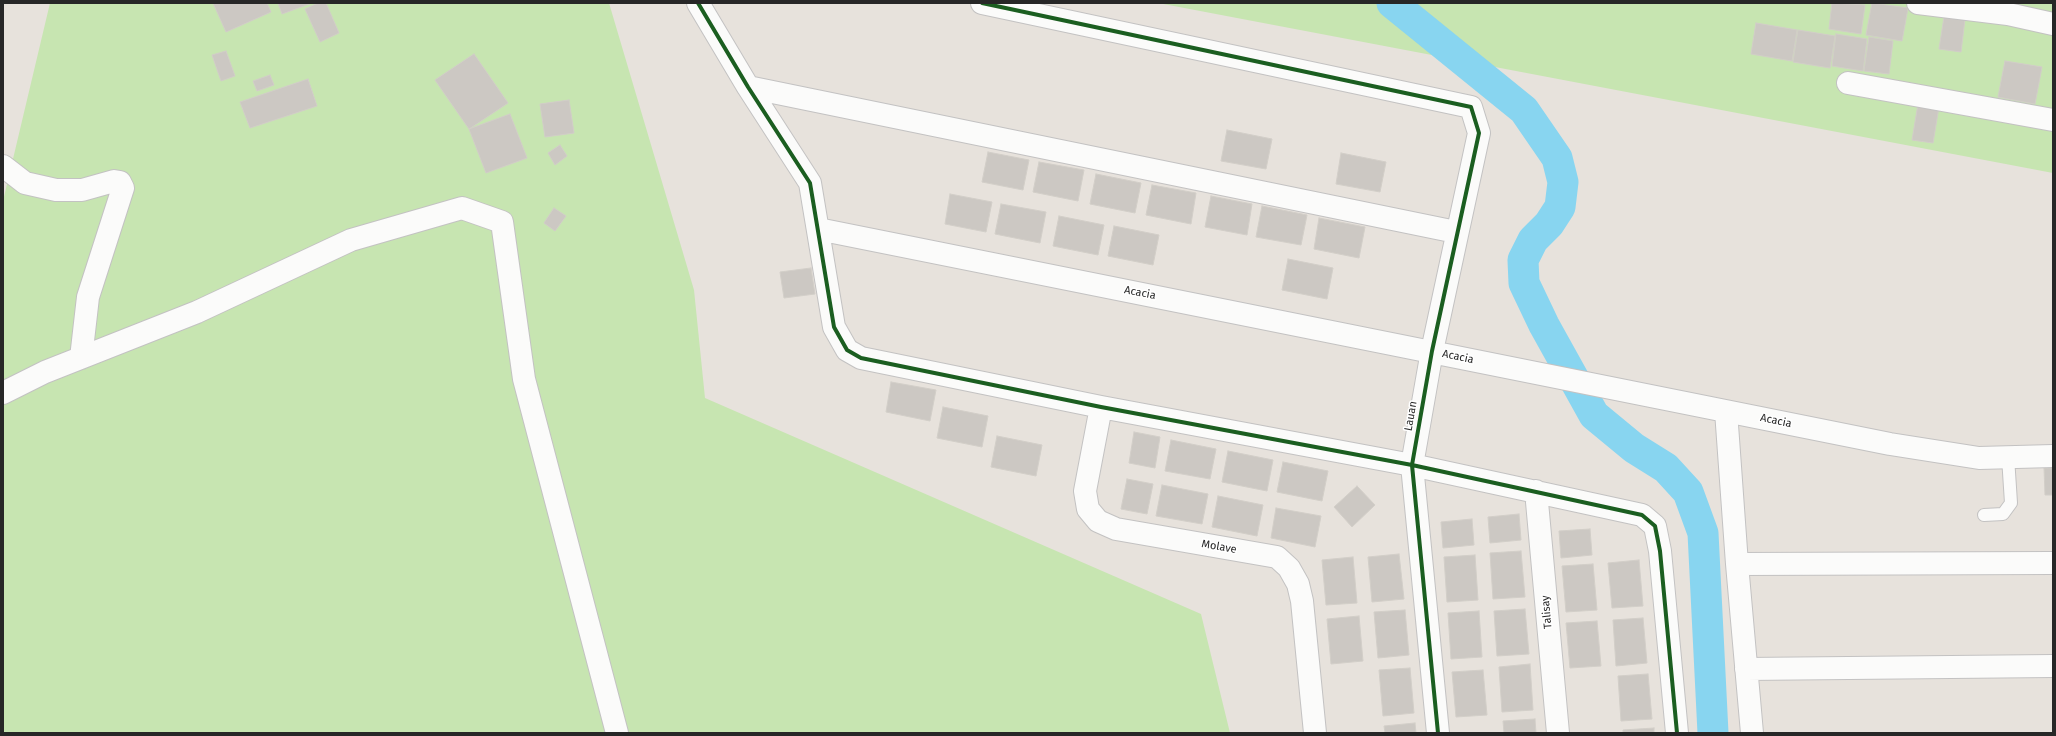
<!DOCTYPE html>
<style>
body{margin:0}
#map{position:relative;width:2056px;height:736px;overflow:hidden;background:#e7e2dc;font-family:"Fira Sans",sans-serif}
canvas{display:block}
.frame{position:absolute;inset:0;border:4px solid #272727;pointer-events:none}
</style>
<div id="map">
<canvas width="2056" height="736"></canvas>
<div class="frame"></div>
</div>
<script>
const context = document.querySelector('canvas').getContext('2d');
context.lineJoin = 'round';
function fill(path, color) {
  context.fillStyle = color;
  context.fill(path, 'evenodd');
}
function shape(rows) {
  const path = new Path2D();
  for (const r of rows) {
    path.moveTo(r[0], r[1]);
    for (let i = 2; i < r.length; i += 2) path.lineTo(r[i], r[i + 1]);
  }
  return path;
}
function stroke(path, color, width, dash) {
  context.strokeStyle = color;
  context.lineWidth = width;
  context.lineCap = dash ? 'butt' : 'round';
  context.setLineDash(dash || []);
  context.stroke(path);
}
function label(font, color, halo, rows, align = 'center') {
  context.font = font + ' "Fira Sans",sans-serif';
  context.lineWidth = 3;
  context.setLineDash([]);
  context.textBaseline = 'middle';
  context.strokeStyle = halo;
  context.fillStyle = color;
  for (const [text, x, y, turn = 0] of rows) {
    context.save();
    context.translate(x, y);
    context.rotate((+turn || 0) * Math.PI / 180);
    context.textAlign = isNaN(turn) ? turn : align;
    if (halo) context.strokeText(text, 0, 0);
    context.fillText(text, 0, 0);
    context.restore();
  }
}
const green = shape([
 [50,3,609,3,694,290,705,398,1201,614,1230,733,3,733,3,201],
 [1158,3,2053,3,2053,173]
]);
const canal = shape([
 [1392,3,1524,110,1557,158,1563,182,1560,207,1549,224,1533,240,1523,260,1524,283,1544,325,1594,415,1634,448,1666,468,1688,492,1703,533,1713,733]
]);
const building = shape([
 [213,3,267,3,271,12,226,32,213,3],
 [278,3,312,3,282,14,278,3],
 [318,3,326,3,339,33,320,42,305,9,318,3],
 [1832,3,1865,5,1861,34,1829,29,1832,3],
 [1872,3,1908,8,1902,41,1866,35,1872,3],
 [1944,17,1965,19,1961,52,1939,49,1944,17],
 [1756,23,1797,30,1792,61,1751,54,1756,23],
 [1798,30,1835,36,1830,68,1793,62,1798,30],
 [1836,34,1867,39,1863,71,1832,66,1836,34],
 [1869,37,1893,41,1889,74,1864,71,1869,37],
 [226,51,235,76,221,81,212,55,226,51],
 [474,54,508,103,469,129,435,80,474,54],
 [2005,61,2042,67,2035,104,1998,97,2005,61],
 [270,75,274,85,257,91,253,81,270,75],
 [308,79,317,106,250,128,240,102,308,79],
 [1919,98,1940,101,1933,143,1912,140,1919,98],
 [569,100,574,133,545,137,540,104,569,100],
 [510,114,527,158,486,173,469,129,510,114],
 [1227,130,1272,139,1266,169,1221,161,1227,130],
 [560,145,567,156,555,165,548,153,560,145],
 [988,152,1029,160,1023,190,982,182,988,152],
 [1341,153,1386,162,1380,192,1336,184,1341,153],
 [1039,162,1084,170,1078,201,1033,192,1039,162],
 [1096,174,1141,183,1135,213,1090,204,1096,174],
 [1152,185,1196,193,1191,224,1146,215,1152,185],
 [950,194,992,202,986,232,945,224,950,194],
 [1211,196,1252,204,1247,235,1205,227,1211,196],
 [1001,204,1046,212,1040,243,995,234,1001,204],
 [1262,206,1307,215,1301,245,1256,237,1262,206],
 [554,208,566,216,555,231,544,223,554,208],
 [1059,216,1104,225,1098,255,1053,246,1059,216],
 [1319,218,1365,227,1359,258,1314,249,1319,218],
 [1114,226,1159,235,1153,265,1108,256,1114,226],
 [1288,259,1333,268,1327,299,1282,290,1288,259],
 [811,268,815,294,784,298,780,272,811,268],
 [891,382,936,390,930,421,886,412,891,382],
 [943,407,988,416,982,447,937,438,943,407],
 [1134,432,1160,437,1155,468,1129,463,1134,432],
 [997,436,1042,445,1036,476,991,467,997,436],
 [1171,440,1216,449,1210,479,1165,471,1171,440],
 [1228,451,1273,460,1267,491,1222,482,1228,451],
 [1283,462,1328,471,1322,501,1277,492,1283,462],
 [2044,468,2053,468,2053,495,2045,495,2044,468],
 [1127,479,1153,484,1147,514,1121,509,1127,479],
 [1162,485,1208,494,1202,524,1156,516,1162,485],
 [1357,486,1375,505,1352,527,1334,507,1357,486],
 [1218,496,1263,505,1257,536,1212,527,1218,496],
 [1276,508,1321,516,1315,547,1271,538,1276,508],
 [1519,514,1521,540,1490,543,1488,517,1519,514],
 [1472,519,1474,545,1443,548,1441,522,1472,519],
 [1590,529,1592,555,1561,558,1559,531,1590,529],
 [1521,551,1525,597,1493,599,1490,553,1521,551],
 [1399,554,1404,599,1372,602,1368,557,1399,554],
 [1475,555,1478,600,1447,602,1444,557,1475,555],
 [1353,557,1357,603,1326,605,1322,560,1353,557],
 [1639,560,1643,606,1612,608,1608,563,1639,560],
 [1593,564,1597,610,1566,612,1562,566,1593,564],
 [1525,609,1529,654,1497,656,1494,611,1525,609],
 [1405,610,1409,655,1378,658,1374,612,1405,610],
 [1479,611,1482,657,1451,659,1448,613,1479,611],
 [1359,616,1363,661,1331,664,1327,619,1359,616],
 [1643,618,1647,663,1616,666,1613,620,1643,618],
 [1597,621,1601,666,1570,668,1566,623,1597,621],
 [1530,664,1533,710,1502,712,1499,667,1530,664],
 [1410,668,1414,713,1383,716,1379,670,1410,668],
 [1483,670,1487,715,1456,717,1452,672,1483,670],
 [1648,674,1652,719,1621,721,1618,676,1648,674],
 [1535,719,1536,733,1504,733,1503,721,1535,719],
 [1415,723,1416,733,1385,733,1384,726,1415,723],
 [1654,728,1654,733,1623,733,1623,730,1654,728]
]);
const lane = shape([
 [1984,515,2003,514,2011,503,2008,457]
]);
const street = shape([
 [698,3,748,87,810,183,834,327,847,350,861,358,1101,407,1412,465,1642,515,1655,526,1660,551,1677,733],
 [982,3,1471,107,1479,133,1432,351,1412,465,1438,733],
 [1918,3,2008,14,2053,24],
 [1848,83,2053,120],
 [748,87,1456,232],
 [3,166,25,183,56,190,82,190,114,181,120,182,123,188,88,297,81,358],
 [818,229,1890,444,1979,458,2053,456],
 [3,393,45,372,197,312,351,240,462,208,502,222,524,379,617,733],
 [1101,407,1085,491,1088,509,1098,521,1116,529,1277,557,1289,568,1298,584,1302,601,1315,733],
 [1726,411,1737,564,1752,733],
 [1536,491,1558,733],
 [1737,564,2053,563],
 [1746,669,2053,666]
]);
const cycleway = shape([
 [698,3,748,87,810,183,834,327,847,350,861,358,1101,407,1412,465,1642,515,1655,526,1660,551,1677,733],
 [982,3,1471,107,1479,133,1432,351,1412,465,1438,733]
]);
const streetNames = [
 ["Acacia",1140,293,11],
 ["Acacia",1458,357,12],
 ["Lauan",1411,416,-80],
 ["Acacia",1776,421,12],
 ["Molave",1219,547,10],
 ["Talisay",1547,612,-95]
];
fill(green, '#c7e5b1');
stroke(canal, '#88d5f0', 31);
fill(building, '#ccc8c3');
stroke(building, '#d2cec8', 1);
stroke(lane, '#c3c2c2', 14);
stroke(street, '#c3c2c2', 24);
stroke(lane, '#fbfbfa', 12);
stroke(street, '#fbfbfa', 22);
stroke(cycleway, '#1b5e20', 4);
label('11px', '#272727', '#fff', streetNames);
</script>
